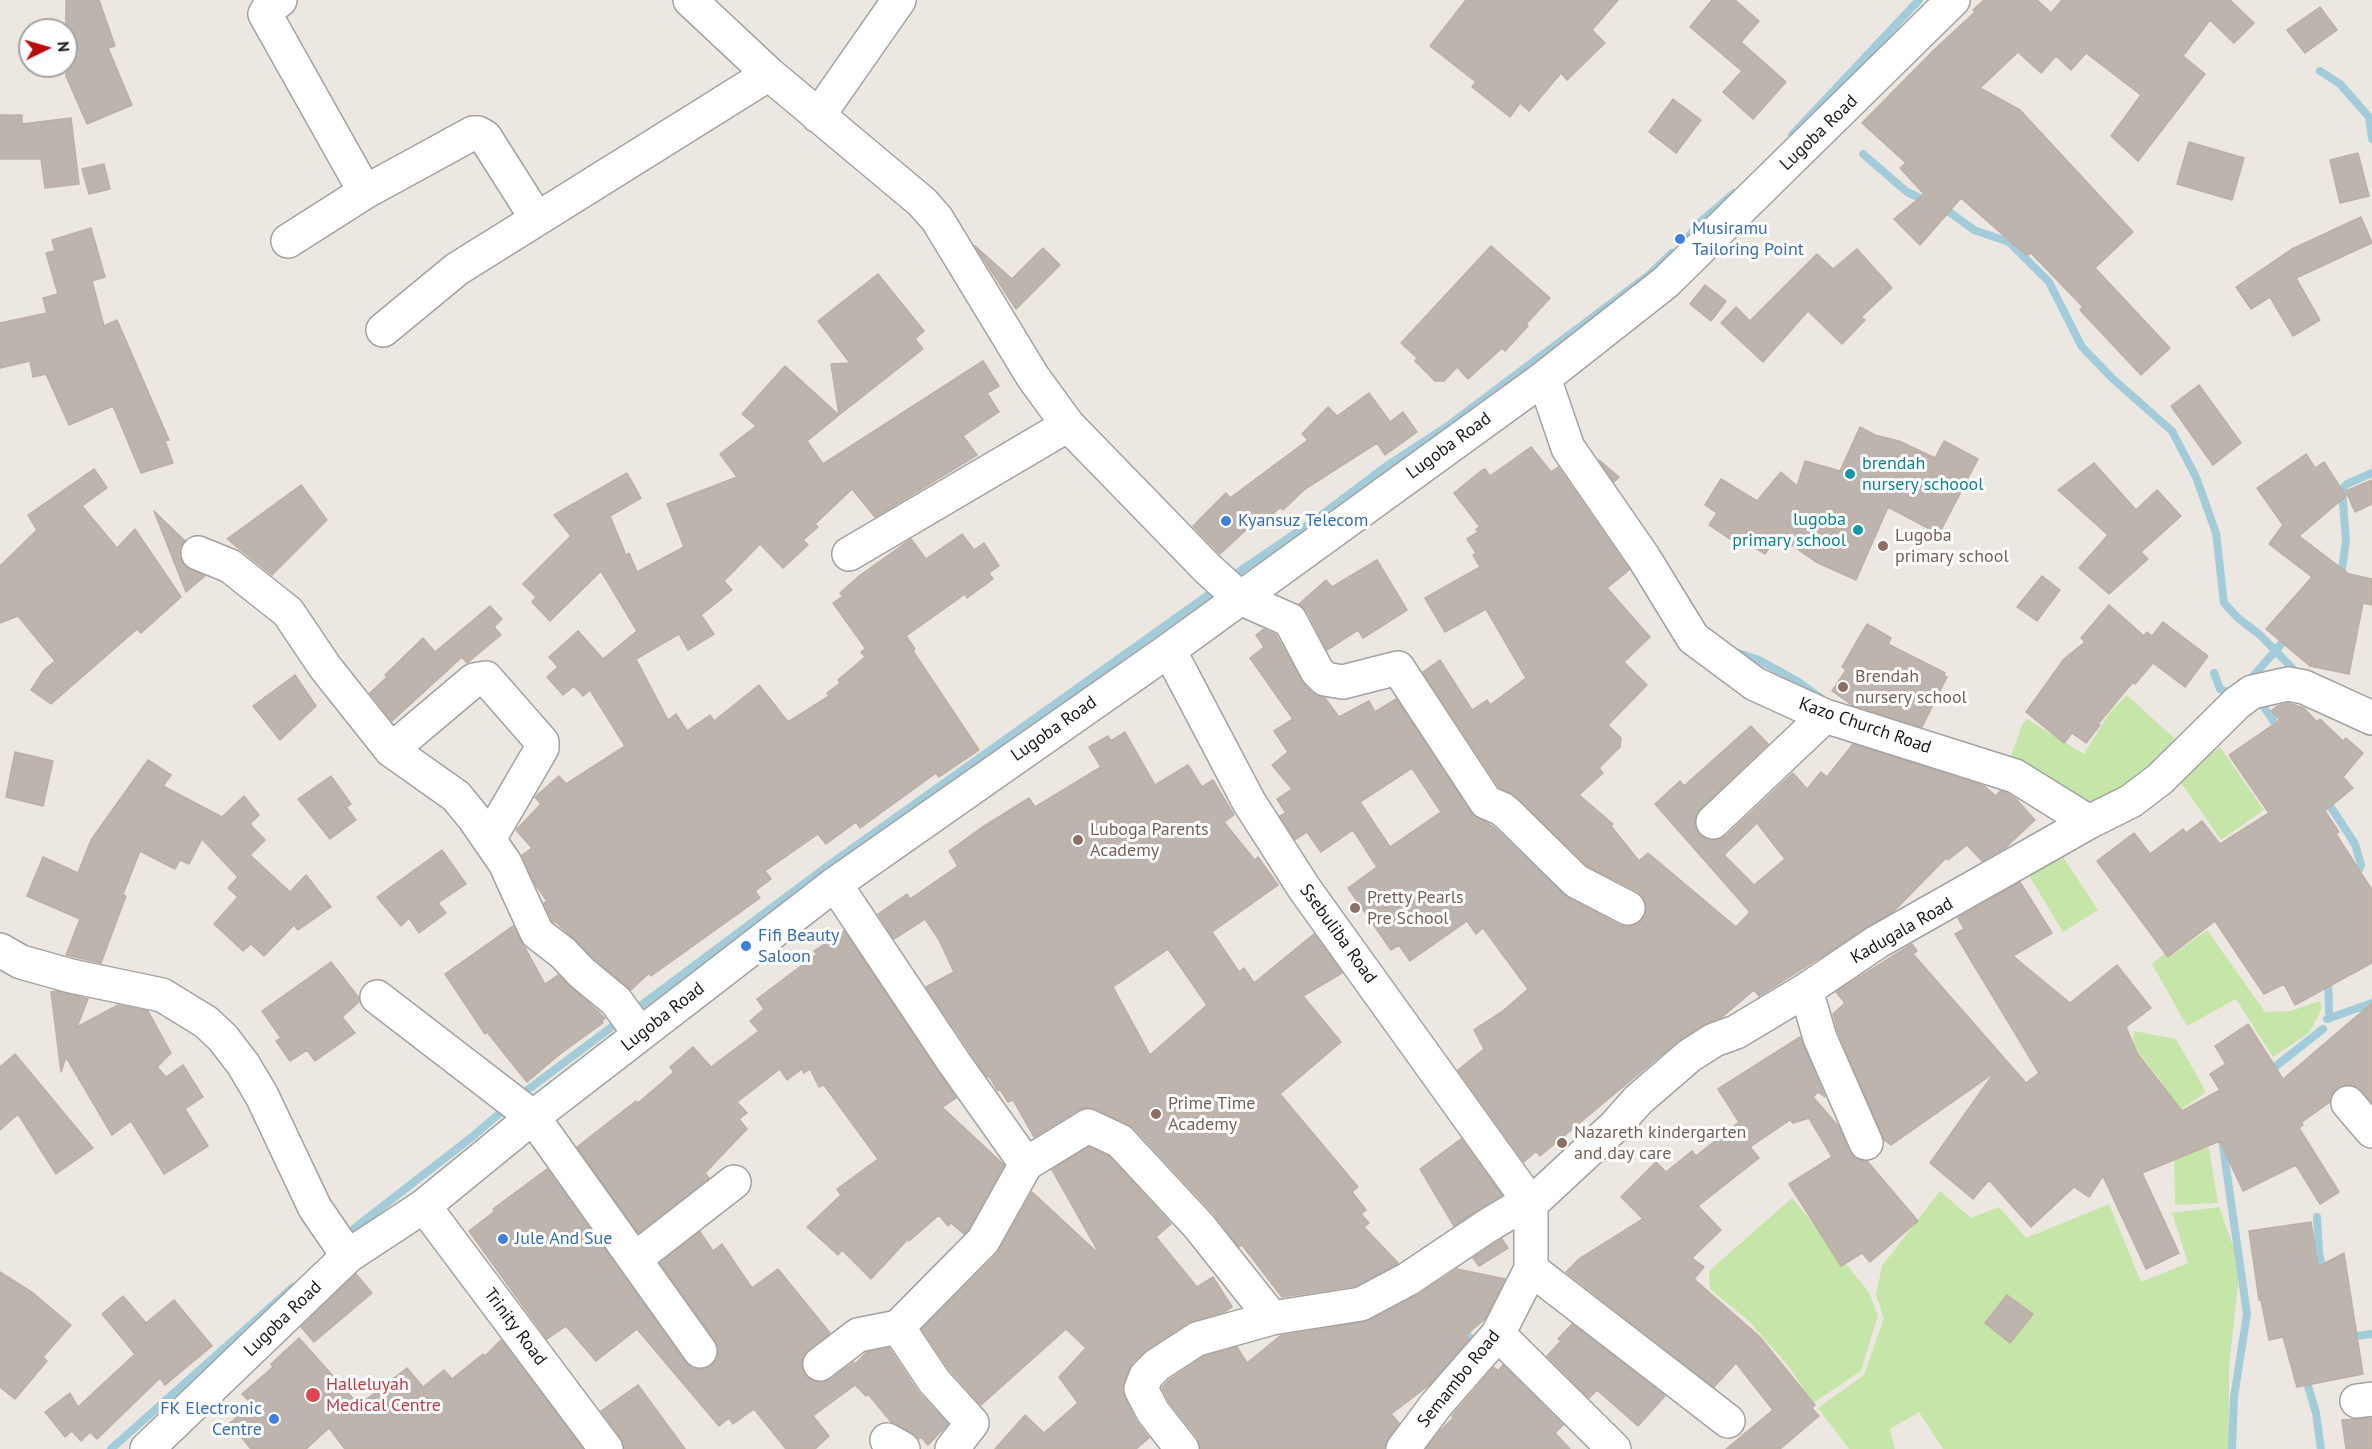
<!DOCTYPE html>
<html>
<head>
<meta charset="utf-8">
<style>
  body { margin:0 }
  #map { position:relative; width:2372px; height:1449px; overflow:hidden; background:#ece8e1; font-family:"PT Sans",sans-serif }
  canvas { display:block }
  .north { position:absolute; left:18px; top:18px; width:60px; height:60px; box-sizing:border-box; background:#fff; border:2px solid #a4a4a4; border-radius:50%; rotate:85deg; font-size:16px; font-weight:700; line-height:24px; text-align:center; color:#1b1b1b }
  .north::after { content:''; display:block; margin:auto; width:21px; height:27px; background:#bd0909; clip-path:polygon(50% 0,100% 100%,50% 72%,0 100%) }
</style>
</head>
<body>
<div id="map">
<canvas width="2372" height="1449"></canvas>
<div class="north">N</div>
</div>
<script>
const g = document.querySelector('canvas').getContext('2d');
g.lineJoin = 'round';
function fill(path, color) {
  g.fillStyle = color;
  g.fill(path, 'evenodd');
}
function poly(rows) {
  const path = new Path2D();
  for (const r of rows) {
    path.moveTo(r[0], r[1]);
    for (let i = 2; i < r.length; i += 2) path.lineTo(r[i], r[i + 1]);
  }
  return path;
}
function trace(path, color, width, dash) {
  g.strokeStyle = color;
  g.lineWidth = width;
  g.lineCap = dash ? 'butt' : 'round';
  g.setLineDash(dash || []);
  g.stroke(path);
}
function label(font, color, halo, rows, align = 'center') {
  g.font = font + ' "PT Sans",sans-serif';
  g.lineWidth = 6;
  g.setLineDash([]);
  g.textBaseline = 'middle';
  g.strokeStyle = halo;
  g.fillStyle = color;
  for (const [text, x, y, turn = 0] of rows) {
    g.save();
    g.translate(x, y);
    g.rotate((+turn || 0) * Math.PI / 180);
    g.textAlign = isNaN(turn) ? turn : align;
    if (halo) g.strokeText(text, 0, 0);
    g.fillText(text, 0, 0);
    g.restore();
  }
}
fill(poly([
  [2127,695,2175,739,2145,775,2095,806,2010,758,2023,723,2027,719,2084,754,2110,712],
  [2220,747,2264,810,2221,840,2177,777],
  [2061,854,2098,910,2063,932,2028,874],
  [2207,930,2265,1012,2290,1011,2320,1001,2322,1008,2309,1033,2273,1057,2236,999,2187,1026,2152,964,2164,954,2170,957],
  [2134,1031,2176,1039,2206,1092,2179,1111,2160,1080,2133,1046],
  [2209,1148,2218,1203,2175,1205,2174,1153],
  [1940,1191,1971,1218,1999,1207,2026,1238,2109,1204,2141,1282,2188,1263,2172,1213,2219,1207,2240,1265,2229,1368,2229,1449,1943,1449,1919,1412,1890,1429,1895,1449,1849,1449,1818,1408,1864,1375,1884,1318,1876,1295,1882,1266],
  [1792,1198,1868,1291,1878,1315,1861,1371,1813,1403,1789,1367,1749,1321,1710,1289,1709,1271]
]), '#c6e5a8');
trace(poly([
  [2320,71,2340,84,2369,117,2372,139],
  [1792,135,1919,0],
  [1863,154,1907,192,1948,211,1974,230,2009,242,2049,282,2082,347,2113,379,2172,431,2196,477,2216,533,2224,603,2238,618,2260,635,2298,674],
  [1684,243,1698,224,1734,193],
  [2336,577,2342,569,2346,541,2342,489,2347,484,2372,473],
  [1228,579,1315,520,1388,465,1449,425,1649,275,1672,253],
  [1735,652,1759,660,1797,681,1821,698],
  [2214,673,2220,689,2235,695],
  [2249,681,2290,634],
  [2259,700,2281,732],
  [2325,798,2355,844,2361,865,2355,878],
  [2328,977,2329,1013],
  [631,1013,829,865,1218,588],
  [2327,1019,2372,1003],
  [2267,1073,2323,1029],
  [518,1097,621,1020],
  [2222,1139,2247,1314,2234,1397,2232,1449],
  [2317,1217,2319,1253,2324,1276],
  [344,1239,356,1227,472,1137,508,1106],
  [1460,1326,1477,1346],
  [2347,1337,2372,1334],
  [2305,1376,2316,1413,2321,1449],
  [111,1449,293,1287]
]), '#a2ccd9', 8);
const building = poly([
  [66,0,99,0,115,46,108,48,132,105,87,124,66,76,66,0],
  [1466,0,1618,0,1592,30,1605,43,1567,80,1561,73,1529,111,1520,103,1510,117,1472,87,1476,82,1430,46,1466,0],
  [1712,0,1735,0,1759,21,1741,42,1786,82,1753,119,1723,92,1742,71,1690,27,1712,0],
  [1984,0,2037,0,2051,13,2062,0,2230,0,2254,23,2234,43,2210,20,2183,56,2205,74,2138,161,2111,136,2141,95,2086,53,2071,70,2056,56,2041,73,2018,52,1980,88,2020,110,2133,232,2095,268,2170,348,2141,375,2080,310,2083,307,2031,253,2027,256,1961,198,1920,245,1894,219,1924,194,1900,168,1906,163,1862,123,1936,48,1975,12,1973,10,1984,0],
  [2320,7,2337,30,2305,53,2287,30,2320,7],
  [1673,99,1701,120,1676,153,1649,132,1673,99],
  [0,115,22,115,22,124,71,118,79,184,45,188,41,159,0,159,0,115],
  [2189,142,2244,158,2232,200,2177,184,2189,142],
  [2358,153,2369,196,2340,203,2330,160,2358,153],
  [104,164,110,189,89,194,82,169,104,164],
  [2361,217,2372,243,2296,278,2320,320,2293,336,2270,297,2251,309,2236,287,2292,249,2361,217],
  [91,228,105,277,92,281,104,326,117,320,169,440,165,441,173,463,141,473,113,406,69,425,46,374,33,377,30,361,0,368,0,323,47,313,43,298,58,294,46,253,55,251,52,240,91,228],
  [975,246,1012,279,1043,248,1060,265,1016,309,975,246],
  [1491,246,1550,298,1526,324,1528,326,1505,351,1502,348,1468,379,1457,367,1444,381,1435,381,1415,361,1417,358,1401,343,1491,246],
  [1857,249,1892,288,1861,317,1865,320,1842,344,1808,311,1763,362,1721,323,1736,307,1750,321,1817,254,1833,269,1857,249],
  [878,274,924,331,915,339,923,349,839,415,831,364,850,363,818,321,878,274],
  [1705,285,1726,301,1711,321,1690,304,1705,285],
  [983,361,999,386,987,393,999,412,963,436,977,455,875,517,852,489,815,524,818,527,803,540,808,545,783,568,760,544,724,581,732,590,701,615,714,634,688,650,679,634,636,659,668,720,676,714,687,731,710,715,714,721,759,685,788,722,829,696,827,693,840,683,838,680,865,657,861,652,866,649,833,603,843,596,840,593,859,576,911,539,926,559,962,534,974,550,984,543,999,566,989,573,993,579,967,598,965,594,906,636,915,649,913,651,979,750,939,777,936,773,860,828,856,822,826,844,818,834,765,871,771,879,755,891,760,898,651,976,649,973,631,990,595,959,557,923,552,921,544,903,547,901,535,884,522,855,532,848,516,830,541,804,535,797,559,776,566,784,625,746,590,690,583,696,574,686,563,695,547,677,558,667,549,657,578,631,603,659,637,631,601,571,550,621,532,602,536,597,523,584,571,536,554,515,627,473,641,498,610,516,626,555,629,553,637,572,684,547,667,504,737,477,720,454,756,426,742,414,785,366,839,415,807,441,823,464,983,361],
  [2199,385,2241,443,2213,465,2171,406,2199,385],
  [1369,393,1390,422,1403,412,1417,432,1385,455,1377,443,1305,489,1283,510,1281,507,1265,520,1262,515,1220,554,1193,526,1226,493,1230,498,1308,440,1302,434,1328,407,1337,416,1369,393],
  [1860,427,1875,435,1899,441,1935,458,1944,441,1978,459,1939,534,1888,507,1856,580,1816,562,1777,535,1765,554,1734,534,1730,539,1709,525,1717,513,1705,505,1721,479,1757,501,1781,472,1797,486,1805,461,1840,471,1860,427],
  [1531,447,1551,472,1558,467,1628,568,1629,570,1607,588,1650,637,1624,662,1647,685,1608,725,1621,738,1620,747,1599,768,1603,773,1579,795,1613,824,1611,826,1639,861,1648,853,1736,927,1750,912,1655,804,1680,781,1684,786,1751,726,1768,744,1700,809,1695,817,1695,827,1699,834,1707,840,1717,840,1726,836,1793,773,1807,789,1821,772,1827,777,1853,744,1984,786,1996,796,2000,791,2007,793,2016,799,2035,820,2006,847,1982,861,1967,845,1948,860,1946,858,1895,910,1759,996,1754,990,1722,1017,1704,1024,1679,1040,1540,1156,1536,1151,1524,1162,1458,1070,1484,1049,1474,1030,1503,1011,1528,989,1483,928,1476,934,1467,921,1410,961,1399,945,1391,950,1348,888,1377,867,1353,830,1321,852,1307,832,1295,840,1280,816,1286,813,1277,799,1292,789,1272,765,1288,752,1274,731,1293,719,1250,658,1264,647,1256,635,1264,629,1276,635,1304,684,1312,693,1325,698,1339,717,1369,701,1375,712,1396,699,1471,813,1495,828,1567,897,1619,925,1629,927,1639,923,1645,916,1647,908,1643,897,1637,891,1587,866,1520,800,1499,787,1423,672,1440,660,1472,710,1487,700,1490,705,1526,678,1486,609,1445,632,1425,598,1480,567,1473,555,1476,553,1467,539,1478,532,1476,529,1480,527,1454,493,1481,471,1485,469,1490,476,1531,447],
  [1412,768,1441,812,1390,847,1360,802,1412,768],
  [1757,823,1785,859,1754,885,1724,855,1757,823],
  [2306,454,2315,468,2324,462,2346,496,2299,536,2349,574,2372,579,2372,605,2363,603,2349,674,2310,666,2266,629,2312,577,2269,544,2283,525,2257,488,2306,454],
  [1599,460,1619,477,1614,482,1599,460],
  [2094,463,2136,510,2157,490,2181,516,2141,552,2148,559,2109,594,2079,568,2108,535,2058,490,2094,463],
  [94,469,107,488,82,506,117,548,135,529,181,597,141,633,137,629,51,704,31,690,44,670,55,661,18,616,0,623,0,566,37,530,28,515,94,469],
  [2372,480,2372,504,2355,512,2346,491,2372,480],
  [301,485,327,520,272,575,227,539,301,485],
  [154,511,185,541,180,547,179,555,184,565,205,576,186,592,154,511],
  [1377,560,1407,610,1363,638,1358,630,1327,650,1307,611,1299,604,1326,580,1332,587,1377,560],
  [2042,576,2060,590,2037,621,2017,607,2042,576],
  [2109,605,2144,636,2147,632,2152,636,2163,622,2208,656,2185,687,2153,663,2135,684,2133,682,2098,724,2100,725,2086,743,2072,733,2064,743,2026,712,2064,659,2085,642,2081,638,2109,605],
  [490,606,502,619,494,627,501,635,467,663,462,657,392,721,370,693,387,677,385,675,423,638,435,652,490,606],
  [1867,624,1891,638,1888,644,1945,673,1944,675,1947,677,1922,727,1852,705,1832,691,1846,670,1842,667,1867,624],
  [295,675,316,706,280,740,253,706,295,675],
  [2288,703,2304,708,2317,722,2320,719,2343,741,2346,738,2363,753,2343,777,2353,788,2325,811,2339,832,2336,834,2372,890,2372,963,2295,1005,2284,984,2264,994,2215,921,2168,957,2097,861,2134,833,2150,854,2183,829,2186,833,2202,821,2220,844,2269,813,2229,755,2280,720,2271,711,2277,706,2288,703],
  [1125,732,1155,785,1188,765,1202,787,1213,780,1234,815,1224,822,1253,858,1255,860,1258,857,1278,885,1212,932,1239,972,1244,968,1254,983,1314,934,1342,973,1303,996,1341,1042,1280,1094,1358,1187,1352,1192,1366,1210,1361,1214,1369,1223,1364,1227,1398,1263,1355,1286,1282,1297,1242,1245,1239,1247,1213,1213,1134,1128,1096,1109,1086,1107,1078,1110,1034,1137,1013,1100,1008,1102,1000,1089,998,1091,989,1076,987,1077,926,987,954,972,939,940,925,919,894,939,878,914,907,894,910,899,958,866,949,851,981,828,1029,798,1035,807,1101,767,1089,747,1108,736,1111,741,1125,732],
  [1168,949,1207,1005,1150,1055,1113,987,1168,949],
  [15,752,53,761,43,806,6,797,15,752],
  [148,760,171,775,163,786,222,817,244,796,259,815,250,824,265,840,250,855,290,892,306,875,331,907,298,930,294,925,264,956,251,944,243,951,214,924,238,897,228,888,238,877,202,839,189,864,180,860,175,869,140,851,123,894,126,896,101,963,66,955,80,919,27,896,43,857,78,873,91,840,148,760],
  [331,776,351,804,346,807,356,820,330,839,298,799,331,776],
  [442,850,466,884,438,903,446,913,419,933,409,918,401,926,377,897,442,850],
  [2020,882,2052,933,2013,956,2070,1003,2117,965,2151,1008,2126,1027,2137,1053,2182,1111,2220,1090,2210,1074,2226,1064,2215,1046,2248,1024,2283,1079,2372,1003,2372,1102,2355,1086,2344,1085,2335,1089,2330,1102,2302,1122,2303,1125,2299,1128,2339,1192,2320,1204,2296,1165,2243,1191,2220,1141,2142,1173,2179,1253,2146,1269,2103,1176,2089,1197,2074,1187,2031,1227,1989,1180,1973,1199,1930,1163,1994,1073,1891,1145,1884,1140,1838,1032,1833,1014,1845,1003,1836,992,1912,944,1917,951,1913,954,2026,1083,2039,1073,1955,934,1964,929,1958,918,2020,882],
  [513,926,545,984,558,975,605,1018,602,1021,603,1023,560,1054,527,1082,487,1032,485,1034,445,974,513,926],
  [844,931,956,1098,942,1107,1004,1165,968,1230,964,1234,951,1223,948,1226,939,1215,909,1241,908,1239,871,1279,842,1250,838,1255,807,1227,841,1195,837,1189,878,1159,824,1085,819,1087,810,1069,804,1073,802,1069,787,1080,780,1069,737,1102,747,1113,739,1119,747,1129,705,1173,709,1178,638,1233,577,1147,636,1101,638,1103,674,1072,670,1067,693,1047,711,1067,759,1031,750,1021,764,1009,757,999,817,954,814,951,844,931],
  [331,962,359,998,359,1002,342,1017,355,1033,315,1061,307,1050,290,1061,276,1041,281,1038,262,1011,331,962],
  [57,991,88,999,77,1027,118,1005,148,1011,171,1053,157,1067,166,1077,183,1065,203,1097,185,1109,208,1146,164,1174,131,1121,112,1135,66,1057,61,1072,51,992,57,991],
  [1800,1037,1825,1097,1818,1092,1813,1097,1839,1127,1849,1151,1854,1158,1867,1161,1918,1221,1870,1262,1862,1253,1841,1266,1789,1184,1832,1157,1809,1118,1793,1123,1790,1120,1750,1147,1759,1158,1698,1206,1721,1230,1692,1258,1704,1267,1694,1279,1760,1337,1815,1405,1812,1408,1819,1416,1780,1449,1726,1449,1773,1410,1736,1363,1714,1387,1566,1272,1579,1259,1643,1219,1621,1197,1656,1162,1666,1172,1692,1151,1696,1156,1739,1122,1718,1089,1800,1037],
  [15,1054,93,1148,56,1174,18,1114,0,1130,0,1067,15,1054],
  [1461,1139,1502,1195,1454,1226,1420,1169,1461,1139],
  [1089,1147,1109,1156,1171,1224,1156,1237,1197,1287,1213,1277,1232,1307,1224,1312,1187,1323,1147,1349,1132,1363,1124,1382,1122,1391,1136,1421,1149,1438,1136,1449,995,1449,1025,1415,1044,1433,1078,1403,1059,1377,1086,1348,1066,1329,981,1405,949,1369,922,1329,997,1254,1032,1192,1100,1255,1052,1170,1089,1147],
  [547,1169,685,1362,692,1368,701,1370,710,1367,717,1359,719,1349,715,1340,660,1263,700,1232,713,1251,722,1244,752,1288,778,1269,830,1333,809,1349,803,1356,801,1366,806,1376,813,1381,823,1382,831,1379,854,1362,855,1364,867,1352,889,1348,918,1392,948,1424,928,1445,921,1437,919,1439,912,1433,892,1423,868,1394,866,1396,855,1385,813,1416,829,1436,815,1449,786,1449,754,1409,733,1424,729,1418,719,1426,637,1329,596,1361,566,1326,547,1339,469,1231,495,1211,493,1209,547,1169],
  [2311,1222,2318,1267,2344,1253,2363,1374,2297,1387,2283,1337,2269,1340,2261,1300,2259,1300,2249,1231,2311,1222],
  [1502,1239,1508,1248,1479,1266,1473,1258,1502,1239],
  [1457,1269,1505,1279,1485,1319,1466,1335,1469,1339,1428,1386,1391,1414,1399,1423,1388,1438,1385,1449,1200,1449,1197,1437,1169,1402,1162,1388,1169,1380,1205,1356,1237,1347,1247,1363,1280,1336,1369,1321,1418,1295,1457,1269],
  [0,1272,33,1293,71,1325,43,1357,47,1361,15,1399,0,1387,0,1272],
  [356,1274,372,1293,314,1342,301,1327,356,1274],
  [2007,1295,2033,1314,2010,1343,1985,1323,2007,1295],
  [123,1296,146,1323,174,1300,212,1346,165,1385,160,1378,97,1439,90,1432,81,1441,72,1431,65,1437,45,1412,70,1393,78,1407,135,1354,102,1314,123,1296],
  [1572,1324,1665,1396,1638,1426,1597,1390,1589,1398,1547,1356,1561,1341,1558,1339,1572,1324],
  [299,1338,359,1405,407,1368,423,1387,444,1370,452,1379,483,1354,485,1356,501,1340,583,1449,345,1449,329,1428,306,1449,251,1449,230,1423,252,1404,242,1394,273,1367,271,1364,299,1338],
  [1503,1365,1563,1425,1555,1433,1570,1449,1426,1449,1441,1430,1453,1418,1452,1416,1494,1367,1498,1371,1503,1365],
  [638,1385,685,1449,624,1449,621,1438,601,1411,638,1385],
  [2372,1418,2372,1449,2346,1449,2342,1420,2372,1418]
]);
fill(building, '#bcb4ad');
trace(building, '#bdafa4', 1.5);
const minor = poly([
  [280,0,268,9,265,14,365,192],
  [690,0,769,74,922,202,937,219,1033,377,1068,425,1208,569,1240,598,1290,620,1317,671,1325,679,1343,682,1398,668,1486,802,1502,809,1508,814,1576,881,1628,908],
  [818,116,899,0],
  [288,241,365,192,473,133,478,133,485,137,537,219],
  [383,330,457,269,769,74],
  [1544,378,1568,448,1644,558,1693,638,1755,684,1825,716,2015,776,2089,822],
  [198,553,230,566,288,612,325,667,391,750,456,796,474,818,505,863,537,933,563,953,582,973,616,1001,640,1034],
  [849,554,1068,425],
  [1169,650,1249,802,1304,888,1531,1204],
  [391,750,474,680,486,678,542,742,542,748,489,839],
  [1713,822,1825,716],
  [835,884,953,1061,1026,1164],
  [0,950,21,962,71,976,162,995,206,1022,223,1038,243,1064,262,1096,315,1208,348,1256],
  [1806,990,1820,1038,1866,1143],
  [377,997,533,1117,700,1351],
  [2348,1103,2372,1131],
  [424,1206,606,1449],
  [635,1259,734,1182],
  [1531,1269,1728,1421],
  [898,1327,934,1381,972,1423,952,1449],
  [1498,1334,1614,1449],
  [820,1364,858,1335,898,1327,983,1241,1026,1164,1088,1126,1120,1141,1199,1226,1272,1318],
  [2357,1401,2372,1399],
  [887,1440,903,1449],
  [147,1449,348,1256,424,1206,533,1117,835,884,1169,650,1544,378,1666,282,1953,0],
  [1182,1449,1153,1412,1141,1389,1146,1376,1157,1365,1197,1339,1272,1318,1361,1304,1408,1279,1487,1226,1517,1208,1531,1204,1616,1125,1638,1100,1689,1056,1714,1040,1736,1032,1806,990,1877,942,2089,822,2131,801,2160,779,2237,703,2252,692,2288,684,2304,687,2372,718],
  [1403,1449,1436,1405,1498,1334,1531,1269,1531,1204]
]);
trace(minor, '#a2a2a2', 36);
trace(minor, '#fff', 33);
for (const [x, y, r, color] of [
  [1680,239,6,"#3f7fe0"],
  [1850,474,6,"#0f9aa8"],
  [1226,521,6,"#3f7fe0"],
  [1858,530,6,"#0f9aa8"],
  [1883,546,6,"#8d6e63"],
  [1843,687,6,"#8d6e63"],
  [1078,840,6,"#8d6e63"],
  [1355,908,6,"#8d6e63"],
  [746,946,6,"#3f7fe0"],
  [1156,1114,6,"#8d6e63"],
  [1562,1143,6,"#8d6e63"],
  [503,1239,6,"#3f7fe0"],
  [313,1395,8,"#e0444e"],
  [274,1419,6,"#3f7fe0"]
]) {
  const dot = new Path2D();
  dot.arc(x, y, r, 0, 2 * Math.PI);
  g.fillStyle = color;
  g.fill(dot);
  trace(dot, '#fff', 2);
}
label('18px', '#1b1b1b', '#fff', [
  ["Lugoba Road",1819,133,-44],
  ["Lugoba Road",1449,446,-36],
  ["Kazo Church Road",1865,726,19],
  ["Lugoba Road",1054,729,-35],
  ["Kadugala Road",1902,931,-30],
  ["Ssebuliba Road",1338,934,54],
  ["Lugoba Road",663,1017,-38],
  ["Lugoba Road",283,1319,-44],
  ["Trinity Road",515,1327,53],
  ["Semambo Road",1459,1379,-51]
]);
label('18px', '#366cbe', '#fff', [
  ["Musiramu",1692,229],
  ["Tailoring Point",1692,250],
  ["Kyansuz Telecom",1238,521],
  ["Fifi Beauty",758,936],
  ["Saloon",758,957],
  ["Jule And Sue",515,1239],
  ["FK Electronic",262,1409,"right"],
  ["Centre",262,1430,"right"]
], 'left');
label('18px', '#0d838f', '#fff', [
  ["brendah",1862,464],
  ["nursery schoool",1862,485],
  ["lugoba",1846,520,"right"],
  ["primary school",1846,541,"right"]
], 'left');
label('18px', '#785e54', '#fff', [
  ["Lugoba",1895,536],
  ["primary school",1895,557],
  ["Brendah",1855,677],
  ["nursery school",1855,698],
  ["Luboga Parents",1090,830],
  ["Academy",1090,851],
  ["Pretty Pearls",1367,898],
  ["Pre School",1367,919],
  ["Prime Time",1168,1104],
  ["Academy",1168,1125],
  ["Nazareth kindergarten",1574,1133],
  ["and day care",1574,1154]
], 'left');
label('18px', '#be3a42', '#fff', [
  ["Halleluyah",326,1385],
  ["Medical Centre",326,1406]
], 'left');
</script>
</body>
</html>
